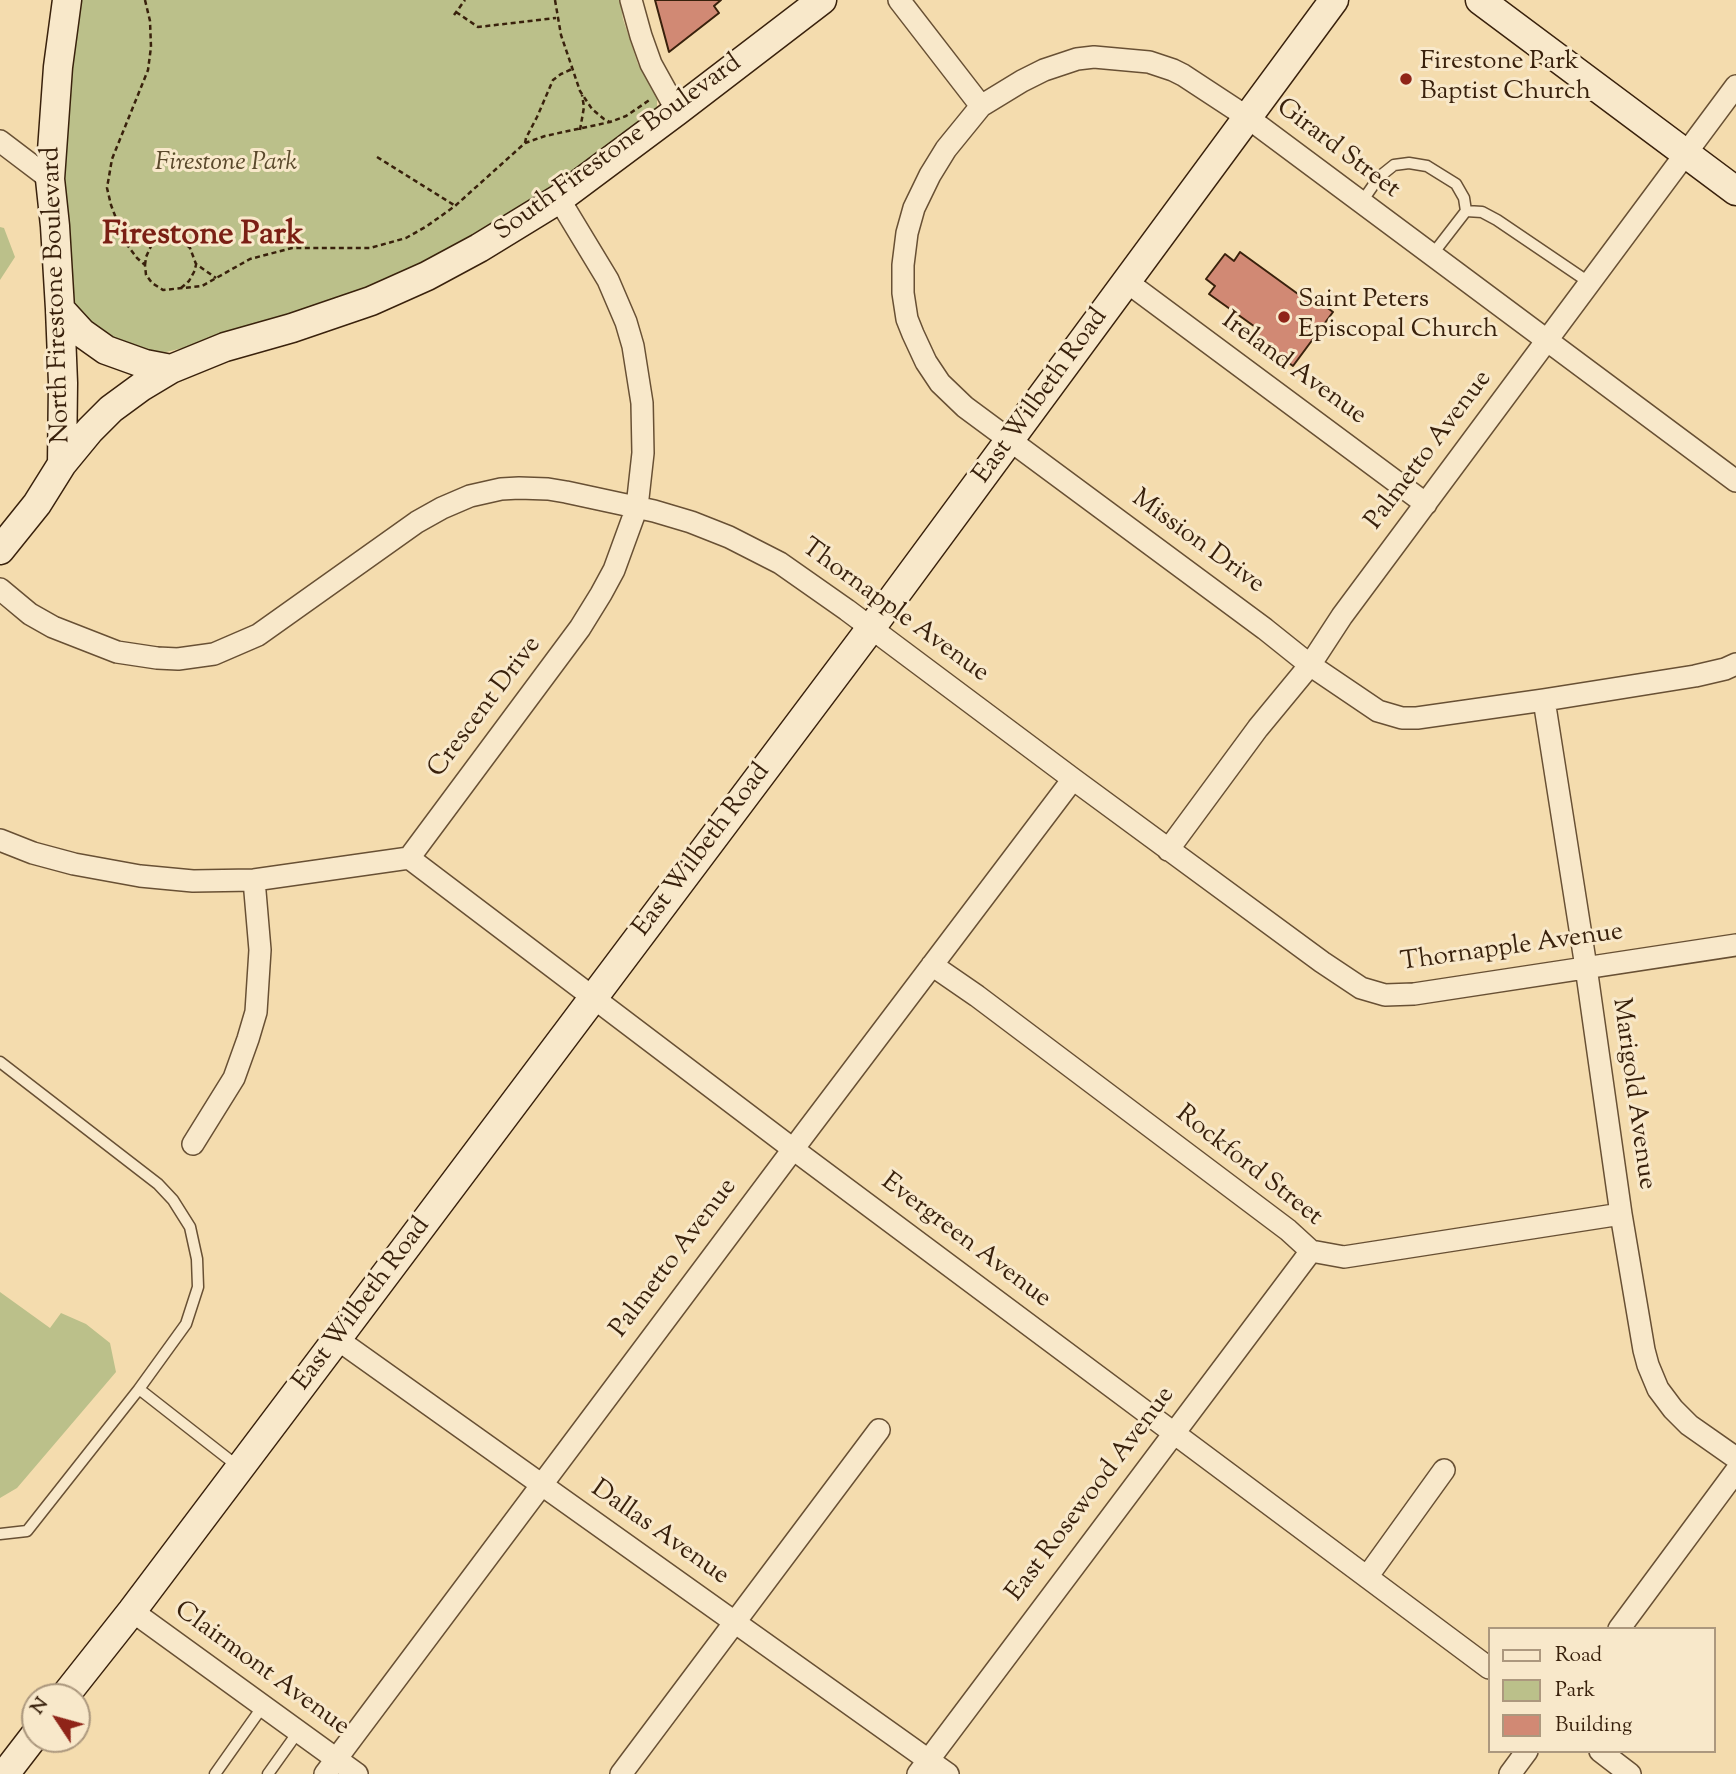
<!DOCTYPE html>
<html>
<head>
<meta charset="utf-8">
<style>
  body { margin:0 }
  #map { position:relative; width:1736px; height:1774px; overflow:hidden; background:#f4dcae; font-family:"Sorts Mill Goudy",serif }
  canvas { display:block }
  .legend { position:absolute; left:1488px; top:1627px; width:228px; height:126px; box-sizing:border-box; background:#f8e8ca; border:2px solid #ac987e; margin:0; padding:9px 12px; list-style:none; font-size:21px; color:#39210c }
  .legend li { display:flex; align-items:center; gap:14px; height:35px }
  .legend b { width:35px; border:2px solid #ac987e }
  .north { position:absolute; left:21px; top:1683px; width:70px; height:70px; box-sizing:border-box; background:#f8e8ca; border:2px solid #ac987e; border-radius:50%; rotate:306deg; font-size:19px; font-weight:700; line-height:28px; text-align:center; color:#39210c }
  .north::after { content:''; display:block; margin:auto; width:24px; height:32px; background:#8f2418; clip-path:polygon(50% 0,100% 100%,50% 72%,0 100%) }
</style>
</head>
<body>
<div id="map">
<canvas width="1736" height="1774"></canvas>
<ul class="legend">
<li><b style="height:9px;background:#f8e8ca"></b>Road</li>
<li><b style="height:19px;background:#bbc08a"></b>Park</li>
<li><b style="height:19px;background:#d18974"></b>Building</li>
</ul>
<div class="north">N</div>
</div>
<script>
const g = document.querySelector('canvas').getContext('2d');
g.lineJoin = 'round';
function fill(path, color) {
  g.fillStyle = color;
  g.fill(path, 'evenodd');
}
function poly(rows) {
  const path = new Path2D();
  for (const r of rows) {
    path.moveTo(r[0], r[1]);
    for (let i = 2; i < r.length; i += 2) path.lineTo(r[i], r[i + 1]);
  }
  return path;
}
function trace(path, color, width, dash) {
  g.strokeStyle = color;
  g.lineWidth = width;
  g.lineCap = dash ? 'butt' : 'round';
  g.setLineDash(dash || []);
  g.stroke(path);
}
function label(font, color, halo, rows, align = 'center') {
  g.font = font + ' "Sorts Mill Goudy",serif';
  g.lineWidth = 6;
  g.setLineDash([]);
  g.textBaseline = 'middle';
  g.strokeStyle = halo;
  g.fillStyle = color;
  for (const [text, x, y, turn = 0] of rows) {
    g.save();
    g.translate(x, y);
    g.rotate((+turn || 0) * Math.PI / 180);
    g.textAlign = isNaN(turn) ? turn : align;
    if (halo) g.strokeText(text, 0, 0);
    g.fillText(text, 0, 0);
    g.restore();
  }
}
fill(poly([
  [76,0,620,0,623,19,638,64,657,98,657,109,607,151,476,237,355,295,204,343,166,352,145,351,115,340,97,329,74,303,66,271,62,205],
  [0,227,4,228,15,257,0,280],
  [0,1292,50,1328,61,1313,86,1324,110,1343,116,1372,17,1488,0,1498]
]), '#bbc08a');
const building = poly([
  [655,0,721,0,714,6,719,13,669,52,655,0],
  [1240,252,1298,294,1302,289,1333,312,1293,366,1253,336,1258,329,1209,294,1215,286,1206,279,1225,254,1234,261,1240,252]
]);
fill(building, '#d18974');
trace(building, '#39210c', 2);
const lane = poly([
  [1361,203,1379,177,1394,165,1409,163,1427,166,1456,184,1464,198,1466,211,1432,255],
  [1466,211,1482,212,1497,220,1590,283],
  [0,1062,158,1184,173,1200,190,1227,197,1259,198,1287,186,1324,139,1389,240,1468],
  [0,1534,27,1531,139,1389],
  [215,1774,263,1706],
  [268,1774,298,1732]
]);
const street = poly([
  [631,0,641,36,651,64,677,111],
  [899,0,981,106],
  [0,141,50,179],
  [1127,282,1426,504],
  [1736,481,1247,117,1183,75,1173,70,1149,62,1094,57,1077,59,1044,70,1022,81,981,106,946,149,930,175,914,208,907,233,903,265,903,293,907,319,913,334,926,362,940,383,965,407,1265,629,1310,665,1378,711,1402,718,1417,718,1544,700,1695,676,1725,669,1736,664],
  [0,589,30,614,53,627,117,652,157,658,178,659,214,654,258,635,417,522,442,508,470,496,501,489,519,488,548,489,566,492,654,511,691,522,729,537,780,563,847,610,1073,779,1322,962,1361,988,1385,995,1414,994,1736,945],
  [1544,700,1586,967,1621,1214,1644,1350,1648,1365,1658,1389,1673,1409,1689,1425,1736,1458],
  [0,840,33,853,74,864,140,876,193,881,254,880,409,858,580,628,601,594,614,570,637,507,643,453,642,403,633,346,626,322,608,280,559,199],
  [1168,850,1258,728,1310,665,1342,616,1736,86],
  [409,858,793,1149,1489,1668],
  [932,965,977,996,1288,1230,1311,1251,1344,1257,1621,1214],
  [193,1144,234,1078,248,1039,256,1012,260,950,254,880],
  [337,1339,948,1774],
  [1367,1577,1444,1470],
  [132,1611,357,1774],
  [1619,1629,1736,1471],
  [1600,1751,1630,1774],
  [325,1774,806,1132,1073,779],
  [621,1774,879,1430],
  [918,1774,1311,1251],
  [1510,1774,1527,1751]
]);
const secondary = poly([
  [1480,0,1736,191],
  [60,309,82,333,106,350,145,364,171,369],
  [62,464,63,383,60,309,55,226,50,179,58,67,67,0],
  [0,550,37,504,62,464,90,430,111,409,141,387,171,369,225,347,292,328,371,301,427,276,479,248,559,199,677,111,822,0],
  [64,1697,132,1611,337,1339,871,628,1334,0],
  [5,1774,35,1735]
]);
trace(lane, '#685034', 13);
trace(street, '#685034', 24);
trace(secondary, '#39210c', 31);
trace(poly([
  [145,0,150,21,151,47,148,70,112,159,107,188,111,205,125,242,137,258,145,265,146,275,152,283,163,290,202,286,250,259,292,248,370,248,406,238,427,226,455,206,525,143,545,136,610,122,626,116,651,99],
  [555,0,561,35,580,91,592,109,604,119,610,122],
  [456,12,478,27,556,18],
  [454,15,465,0],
  [580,130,584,107,582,95],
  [525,143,526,138,537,117,553,80,561,74,572,69],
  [377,157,454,205],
  [117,223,160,241,170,238,182,241,190,248,196,264,216,278],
  [145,265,146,257,152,244,158,242],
  [181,288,189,281,194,272,196,265]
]), '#39210c', 2.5, [5, 3.5]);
trace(lane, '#f8e8ca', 10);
trace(street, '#f8e8ca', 21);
trace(secondary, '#f8e8ca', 28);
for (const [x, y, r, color] of [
  [1406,79,7,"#8f2418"],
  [1284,317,7,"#8f2418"]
]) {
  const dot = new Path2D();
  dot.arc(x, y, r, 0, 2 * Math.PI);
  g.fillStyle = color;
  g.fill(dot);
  trace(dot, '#f8e8ca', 2.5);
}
label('26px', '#39210c', '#f8e8ca', [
  ["Firestone Park",1420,64],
  ["Baptist Church",1420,94],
  ["Saint Peters",1298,302],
  ["Episcopal Church",1298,332]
], 'left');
label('26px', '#39210c', '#f8e8ca', [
  ["South Firestone Boulevard",619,149,-36],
  ["Girard Street",1337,150,37],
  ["North Firestone Boulevard",58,295,-92],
  ["Ireland Avenue",1293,370,36],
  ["East Wilbeth Road",1042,397,-54],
  ["Palmetto Avenue",1430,451,-53],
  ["Mission Drive",1197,543,36],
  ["Thornapple Avenue",894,612,36],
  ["Crescent Drive",486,708,-53],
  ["East Wilbeth Road",703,851,-53],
  ["Thornapple Avenue",1512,949,-8],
  ["Marigold Avenue",1632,1094,82],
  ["Rockford Street",1248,1167,38],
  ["Evergreen Avenue",965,1242,37],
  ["Palmetto Avenue",675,1259,-53],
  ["East Wilbeth Road",363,1305,-53],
  ["East Rosewood Avenue",1092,1495,-53],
  ["Dallas Avenue",659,1534,35],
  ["Clairmont Avenue",261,1670,36]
]);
label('italic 26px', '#5a492c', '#f8e8ca', [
  ["Firestone Park",226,165]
]);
label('bold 33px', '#7a1f14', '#f8e8ca', [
  ["Firestone Park",203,237]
]);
</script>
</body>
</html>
